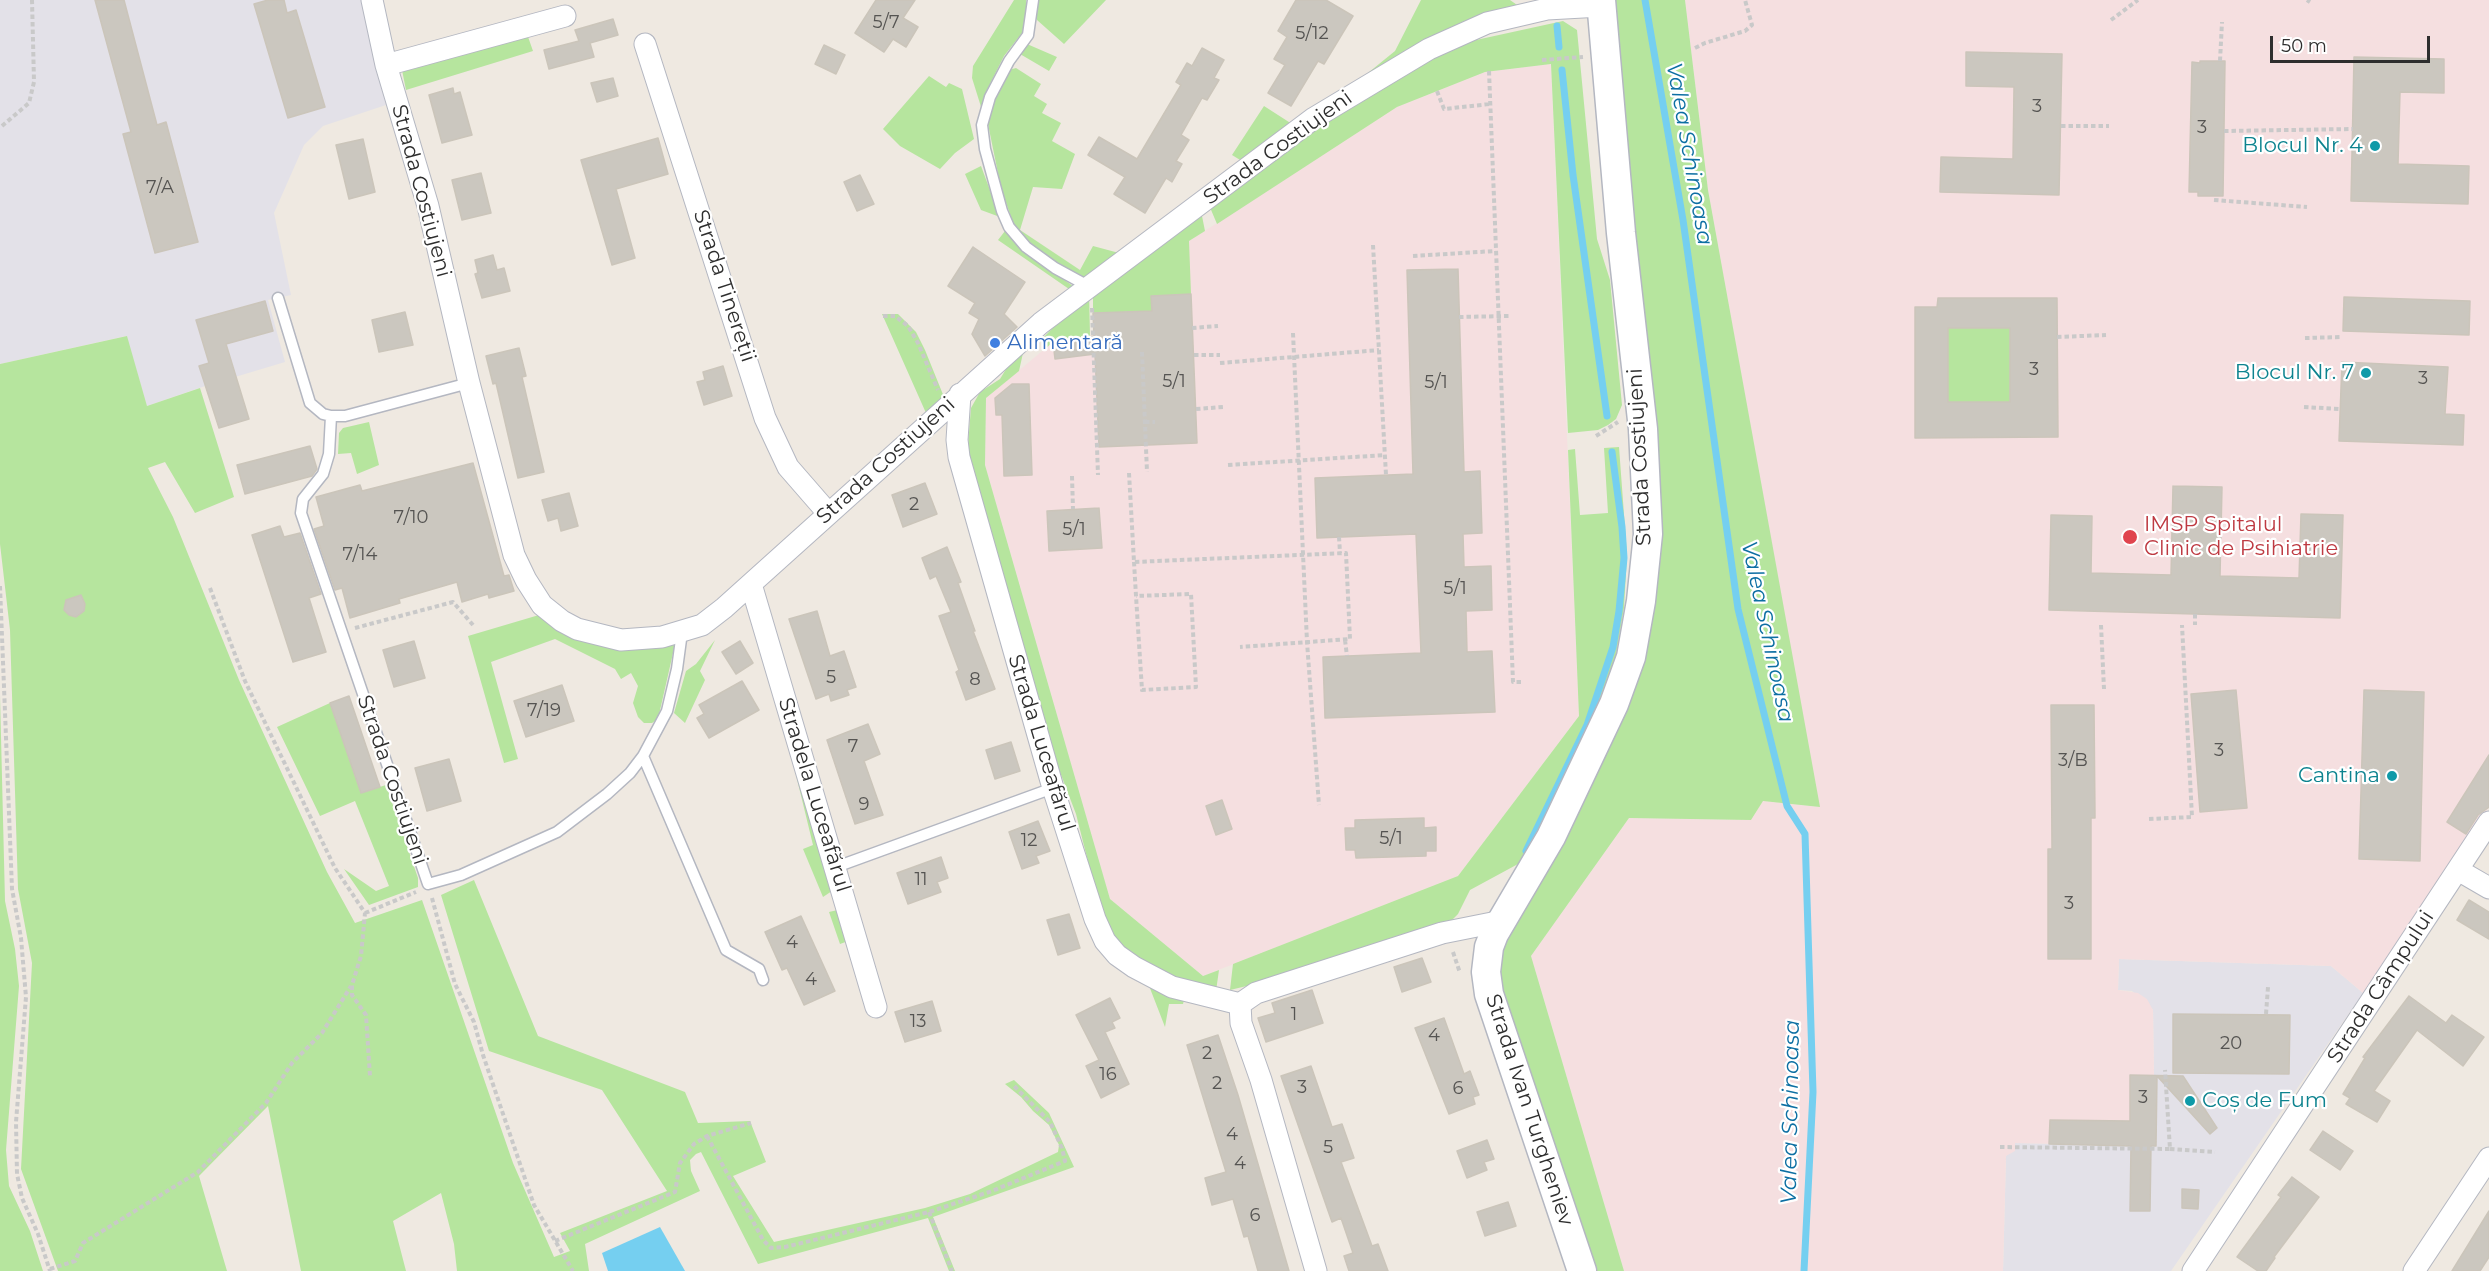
<!DOCTYPE html>
<html>
<head>
<meta charset="utf-8">
<style>
  body { margin:0 }
  #map { position:relative; width:2489px; height:1271px; overflow:hidden; background:#efe9e1; font-family:Montserrat,sans-serif }
  canvas { display:block }
  .scale { position:absolute; left:2270px; top:36px; width:160px; height:27px; box-sizing:border-box; border:3px solid #2e2e2e; border-top:0; padding-left:8px; font-size:18px; line-height:21px; white-space:nowrap; color:#2e2e2e; -webkit-text-stroke:4px #fff; paint-order:stroke }
</style>
</head>
<body>
<div id="map">
<canvas width="2489" height="1271"></canvas>
<div class="scale">50 m</div>
</div>
<script>
const g = document.querySelector('canvas').getContext('2d');
g.lineJoin = 'round';
function fill(path, color) {
  g.fillStyle = color;
  g.fill(path, 'evenodd');
}
function poly(rows) {
  const path = new Path2D();
  for (const r of rows) {
    path.moveTo(r[0], r[1]);
    for (let i = 2; i < r.length; i += 2) path.lineTo(r[i], r[i + 1]);
  }
  return path;
}
function trace(path, color, width, dash) {
  g.strokeStyle = color;
  g.lineWidth = width;
  g.lineCap = dash ? 'butt' : 'round';
  g.setLineDash(dash || []);
  g.stroke(path);
}
function label(font, color, halo, rows, align = 'center') {
  g.font = font + ' Montserrat,sans-serif';
  g.lineWidth = 4.5;
  g.setLineDash([]);
  g.textBaseline = 'middle';
  g.strokeStyle = halo;
  g.fillStyle = color;
  for (const [text, x, y, turn = 0] of rows) {
    g.save();
    g.translate(x, y);
    g.rotate((+turn || 0) * Math.PI / 180);
    g.textAlign = isNaN(turn) ? turn : align;
    if (halo) g.strokeText(text, 0, 0);
    g.fillText(text, 0, 0);
    g.restore();
  }
}
fill(poly([
  [0,0,362,0,386,105,323,126,304,145,274,213,291,295,268,300,285,362,205,386,147,406,126,336,0,364],
  [2119,959,2331,966,2363,993,2171,1271,2003,1271,2006,1156,2015,1143,2156,1146,2157,1076,2154,1076,2153,1010,2132,991,2118,990]
]), '#e3e1e8');
fill(poly([
  [1685,0,2489,0,2489,807,2363,993,2331,966,2119,959,2118,990,2138,993,2147,999,2153,1010,2154,1075,2157,1076,2156,1146,2015,1143,2015,1151,2006,1156,2003,1271,1624,1271,1531,956,1629,818,1751,820,1763,801,1819,807,1708,190],
  [1551,64,1579,716,1458,876,1203,976,1110,899,985,465,986,398,1053,342,1094,335,1093,313,1151,311,1151,296,1189,241,1397,107,1485,72]
]), '#f5dfe0');
fill(poly([
  [1014,0,1026,0,1026,18,1022,33,1004,56,987,90,982,110,972,78,973,66],
  [1037,0,1106,0,1064,44,1037,20],
  [1421,0,1510,0,1520,7,1363,77,1395,51],
  [1613,0,1685,0,1708,190,1820,807,1763,801,1751,820,1629,818,1531,956,1624,1271,1593,1271,1499,1001,1499,949,1642,644],
  [1563,21,1577,30,1597,239,1610,280,1622,405,1616,419,1608,425,1598,430,1568,433,1551,64,1485,72,1397,107,1217,224,1209,205,1322,124,1427,56,1476,40],
  [527,34,533,51,406,90,402,70],
  [1027,44,1057,57,1049,71,1020,54],
  [1016,68,1041,84,1034,96,1047,104,1042,113,1061,123,1052,141,1075,154,1062,189,1033,187,1020,230,1080,270,1093,246,1119,253,1087,279,1066,269,1023,238,1014,226,1001,188,988,124,994,101,1009,70],
  [929,76,946,87,949,83,962,89,974,139,955,153,940,169,900,146,883,129],
  [1264,106,1292,124,1245,163,1232,155],
  [981,166,1000,217,981,210,965,174],
  [1201,211,1205,231,1189,241,1191,294,1151,296,1152,311,1093,313,1093,288],
  [1005,231,1034,259,1073,286,1069,289,998,240],
  [1089,290,1090,336,1053,342,1044,350,1043,338],
  [882,314,898,314,916,332,925,350,944,397,926,413],
  [1948,328,2010,328,2010,402,1948,402],
  [127,336,147,406,200,388,234,497,195,513,165,462,148,468,173,517,239,680,327,872,355,923,422,900,513,1163,554,1257,570,1251,560,1233,667,1191,602,1090,489,1051,441,895,474,880,538,1036,685,1092,698,1123,750,1121,766,1162,733,1176,774,1242,925,1208,970,1194,1058,1152,1059,1145,1049,1125,1033,1111,1021,1097,1005,1084,1014,1080,1049,1113,1074,1167,933,1217,955,1271,949,1271,928,1218,758,1264,701,1152,696,1154,690,1160,691,1171,700,1191,585,1244,589,1271,457,1271,454,1244,441,1193,393,1221,406,1271,301,1271,268,1106,199,1176,227,1271,58,1271,21,1169,32,963,18,889,10,630,0,544,0,364],
  [1025,344,1019,371,986,398,985,465,1110,899,1203,976,1219,970,1216,991,1144,967,1122,952,1099,905,1076,814,1055,759,966,468,971,408,980,392,1000,379,1019,348],
  [369,422,379,465,357,474,351,453,338,454,339,433,343,428],
  [1619,447,1627,555,1624,608,1615,661,1598,710,1529,853,1518,864,1470,890,1458,914,1447,925,1301,973,1230,990,1233,964,1458,876,1579,716,1568,450,1575,449,1580,515,1608,513,1604,448],
  [539,615,676,640,658,719,652,723,644,723,638,717,633,703,638,686,631,673,621,679,615,669,555,639,491,662,518,759,504,763,468,636],
  [715,640,700,671,705,680,685,723,674,713,686,671,696,664],
  [0,695,5,901,15,949,19,986,6,1150,9,1186,30,1231,43,1271,0,1271],
  [330,703,361,793,386,785,418,878,418,887,369,905,344,869,376,891,389,886,355,801,320,816,277,727],
  [788,742,835,889,823,897,803,849,813,845],
  [842,909,851,940,840,944,829,912],
  [1146,978,1185,996,1183,1004,1169,1004,1165,1027]
]), '#b6e59e');
fill(poly([
  [660,1227,685,1271,608,1271,602,1253]
]), '#75cff0');
trace(poly([
  [1645,0,1683,220,1738,609,1787,806,1805,834,1813,1092,1804,1271],
  [1557,26,1559,47],
  [1562,70,1573,175,1607,416],
  [1526,851,1587,725,1613,647,1619,611,1624,558,1622,527,1612,452]
]), '#75cff0', 7);
const building = poly([
  [95,0,124,0,157,125,166,122,198,242,155,253,123,134,131,132,95,0],
  [268,0,284,0,287,13,296,10,325,107,288,118,254,4,268,0],
  [876,0,915,0,903,18,918,27,906,47,893,39,884,52,855,33,876,0],
  [1296,0,1326,0,1353,16,1324,64,1318,61,1291,106,1268,93,1285,65,1274,59,1287,37,1278,31,1296,0],
  [613,19,618,35,590,43,594,57,549,69,544,50,579,41,575,30,613,19],
  [824,45,845,55,836,74,815,64,824,45],
  [1202,48,1224,60,1214,78,1219,80,1207,100,1202,98,1181,135,1189,140,1176,161,1182,164,1172,182,1166,178,1145,213,1114,194,1125,177,1088,155,1099,137,1137,159,1181,85,1176,82,1187,63,1192,66,1202,48],
  [1966,52,2062,54,2059,195,1940,192,1941,157,2013,159,2014,87,1966,86,1966,52],
  [2354,57,2444,59,2444,93,2400,92,2398,164,2469,166,2468,204,2351,201,2354,57],
  [2200,61,2225,61,2223,196,2198,196,2198,192,2189,192,2192,62,2200,63,2200,61],
  [613,78,618,96,597,102,591,83,613,78],
  [453,88,454,94,460,92,472,135,442,143,429,95,453,88],
  [658,138,668,174,616,189,635,258,612,265,581,160,658,138],
  [363,139,375,192,349,199,336,145,363,139],
  [481,173,491,213,462,220,452,180,481,173],
  [860,175,874,204,857,211,844,182,860,175],
  [973,247,1025,282,1004,314,1017,327,985,356,972,334,979,319,969,313,975,303,948,286,973,247],
  [493,255,497,270,504,268,510,291,482,298,475,274,478,273,475,260,493,255],
  [1458,269,1464,472,1480,471,1482,533,1463,534,1464,567,1491,566,1492,610,1466,611,1467,652,1492,651,1495,712,1325,718,1323,657,1421,653,1416,534,1317,538,1315,478,1413,474,1407,270,1458,269],
  [1191,294,1197,443,1099,447,1095,354,1055,359,1053,342,1094,336,1093,313,1152,311,1151,296,1191,294],
  [2344,297,2470,301,2469,335,2343,331,2344,297],
  [1938,298,2057,298,2058,437,1915,438,1915,307,1937,307,1938,298],
  [1948,328,2010,328,2010,402,1948,402,1948,328],
  [265,301,273,331,226,344,249,419,219,428,199,366,209,363,196,320,265,301],
  [405,312,413,345,379,352,372,320,405,312],
  [519,348,526,376,522,377,544,472,518,478,496,383,493,384,486,356,519,348],
  [2342,362,2448,367,2445,414,2464,415,2463,445,2339,441,2342,362],
  [723,366,732,396,704,405,697,382,705,380,703,372,723,366],
  [1012,384,1029,384,1032,475,1004,476,1002,415,996,415,995,398,1012,384],
  [310,446,317,469,312,476,245,494,237,465,310,446],
  [473,463,504,576,509,575,514,591,489,598,488,594,462,602,457,582,399,599,400,603,350,618,342,588,335,590,314,529,324,526,316,497,360,485,362,491,473,463],
  [925,483,937,514,903,527,892,495,925,483],
  [2173,486,2222,487,2220,576,2299,578,2301,514,2343,515,2340,618,2049,610,2051,515,2092,516,2091,573,2171,575,2173,486],
  [569,493,578,526,561,531,558,518,548,521,542,500,569,493],
  [1099,508,1102,548,1049,551,1047,511,1099,508],
  [280,526,284,537,300,533,321,594,309,598,326,652,293,662,252,535,280,526],
  [947,547,961,582,958,583,975,631,973,631,995,689,966,700,956,672,959,670,939,616,951,612,936,576,930,579,922,558,947,547],
  [81,595,85,604,84,611,76,617,69,615,64,610,66,600,81,595],
  [817,611,830,656,844,651,856,687,847,690,849,695,831,701,829,694,816,699,789,619,817,611],
  [414,641,425,678,394,687,383,650,414,641],
  [740,641,753,663,736,674,722,652,740,641],
  [742,681,759,710,709,738,697,718,704,714,699,705,742,681],
  [562,685,574,721,526,737,514,701,562,685],
  [2236,690,2247,808,2200,812,2191,694,2236,690],
  [2364,690,2424,692,2420,861,2359,859,2364,690],
  [349,696,380,787,361,793,330,703,349,696],
  [2051,705,2094,705,2095,818,2091,818,2091,959,2048,959,2048,849,2052,849,2051,705],
  [868,724,880,754,864,761,883,815,855,824,827,740,868,724],
  [1011,742,1020,771,995,779,986,750,1011,742],
  [2489,755,2489,807,2478,815,2466,834,2447,822,2489,755],
  [449,759,461,801,427,811,415,768,449,759],
  [1222,800,1232,829,1216,835,1206,806,1222,800],
  [1424,818,1424,828,1436,827,1436,851,1426,851,1426,856,1356,858,1355,850,1346,850,1345,828,1355,828,1355,820,1424,818],
  [1038,821,1050,851,1036,856,1039,863,1022,869,1009,832,1038,821],
  [941,857,948,878,937,882,941,892,908,904,897,873,941,857],
  [2469,900,2489,912,2489,939,2457,920,2469,900],
  [1069,914,1080,948,1058,955,1047,920,1069,914],
  [801,916,835,991,804,1005,787,968,782,970,765,932,801,916],
  [1422,958,1431,982,1402,992,1394,967,1422,958],
  [1312,990,1323,1023,1266,1042,1258,1018,1275,1013,1272,1003,1312,990],
  [2409,996,2446,1023,2452,1015,2484,1037,2463,1066,2417,1030,2374,1091,2390,1101,2377,1122,2346,1104,2350,1098,2343,1094,2365,1058,2363,1057,2409,996],
  [1110,998,1120,1018,1112,1022,1115,1028,1105,1032,1129,1084,1101,1098,1086,1066,1099,1060,1076,1015,1110,998],
  [932,1001,941,1031,905,1042,895,1012,932,1001],
  [2173,1014,2290,1015,2289,1074,2173,1073,2173,1014],
  [1444,1018,1464,1074,1470,1071,1479,1095,1473,1097,1475,1104,1449,1114,1415,1028,1444,1018],
  [1218,1035,1238,1095,1289,1271,1258,1271,1248,1236,1244,1237,1233,1199,1212,1205,1205,1178,1226,1172,1187,1045,1218,1035],
  [1311,1066,1332,1127,1342,1124,1354,1158,1341,1162,1372,1246,1378,1244,1388,1271,1349,1271,1344,1256,1353,1253,1341,1218,1332,1222,1281,1076,1311,1066],
  [2130,1075,2183,1076,2217,1128,2210,1134,2157,1076,2156,1146,2151,1146,2150,1211,2130,1211,2131,1146,2049,1144,2050,1120,2130,1121,2130,1075],
  [2323,1131,2353,1151,2340,1170,2310,1150,2323,1131],
  [1487,1140,1494,1159,1484,1162,1487,1170,1467,1178,1457,1151,1487,1140],
  [2292,1177,2319,1197,2274,1257,2275,1258,2266,1271,2258,1271,2237,1257,2281,1197,2278,1195,2292,1177],
  [2182,1189,2199,1190,2198,1209,2182,1208,2182,1189],
  [1508,1202,1516,1226,1485,1236,1477,1212,1508,1202],
  [2489,1211,2489,1257,2480,1271,2452,1271,2489,1211]
]);
fill(building, '#cbc7bf');
trace(building, '#cbc5ba', 1.5);
const lane = poly([
  [1033,0,1028,35,1009,61,990,97,982,125,985,149,1002,211,1009,227,1026,247,1055,268,1088,286],
  [278,298,310,403,323,414,331,416,345,416,469,383],
  [331,416,329,454,323,474,303,499,301,513,428,884,461,875,557,832,607,794,630,773,643,756,667,711,677,669,682,632],
  [643,756,726,950,759,969,763,980],
  [836,867,1053,788]
]);
const street = poly([
  [372,0,386,65,428,206,469,383,514,555,526,580,542,605,562,621,577,629,621,640,662,637,702,625,724,608,1041,323,1314,118,1429,49,1487,23,1547,9,1601,6],
  [645,44,765,418,788,467,828,513],
  [386,65,565,16],
  [960,394,957,440,959,457,1053,788,1095,919,1105,941,1117,955,1134,967,1172,987,1240,1004],
  [751,584,876,1007],
  [2458,870,2489,888],
  [1316,1271,1261,1080,1241,1023,1240,1004,1256,993,1442,933,1502,921],
  [2193,1271,2489,822],
  [2414,1271,2489,1158]
]);
const secondary = poly([
  [1582,1271,1489,994,1486,972,1489,947,1494,934,1551,837,1614,704,1631,657,1641,601,1648,534,1643,429,1621,233,1601,0]
]);
trace(lane, '#b4b7c1', 13);
trace(street, '#b4b7c1', 23);
trace(secondary, '#b4b7c1', 31);
trace(poly([
  [2307,0,2310,2],
  [2111,20,2138,0],
  [1695,48,1705,43,1745,31,1752,25,1745,0],
  [1542,60,1583,57],
  [2220,61,2222,22],
  [1489,71,1513,682,1524,682],
  [1437,91,1444,109,1490,104],
  [2,126,29,103,34,82,32,0],
  [2061,126,2109,126],
  [2224,131,2353,129],
  [2214,200,2307,207],
  [1373,245,1386,475],
  [1413,256,1495,251],
  [1092,308,1098,475],
  [883,316,895,316,908,326,918,343,938,390],
  [1459,317,1510,316],
  [1192,328,1218,326],
  [1293,333,1307,642,1319,805],
  [2057,337,2106,335],
  [2305,338,2342,337],
  [1142,352,1147,472],
  [1194,355,1220,355],
  [1220,363,1379,350],
  [2304,407,2340,409],
  [1196,409,1223,407],
  [1145,422,1155,422],
  [1596,436,1618,422],
  [1228,465,1385,455],
  [1129,473,1134,562,1346,553,1350,639,1240,647],
  [1072,476,1073,509],
  [1339,537,1340,553],
  [1134,562,1136,596,1142,690,1196,687,1191,594,1136,596],
  [0,586,12,889,21,938,26,997,16,1122,17,1174,22,1198,38,1234,50,1271],
  [210,588,245,681,335,868,365,913,361,956,352,985,352,995,366,1015,370,1076],
  [2195,614,2195,625],
  [2101,625,2104,689],
  [355,628,453,602,473,625],
  [1345,640,1347,656],
  [2149,819,2192,817,2182,625],
  [432,898,455,984,474,1022,483,1055,534,1205,573,1271],
  [365,913,416,892],
  [1453,952,1460,973],
  [2266,1014,2268,987],
  [707,1136,763,1240,771,1248,785,1247,929,1212,992,1191,1065,1161,1062,1148,1050,1122,1013,1085],
  [2000,1147,2170,1149,2165,1070],
  [2170,1149,2215,1152],
  [929,1212,952,1271],
  [555,1241,675,1192,680,1163,694,1144,707,1136,751,1123],
  [50,1269,75,1261,83,1243,198,1172,266,1103,292,1063,322,1033,351,986]
]), '#c9c9c9', 4, [4.5, 3]);
trace(lane, '#fff', 10);
trace(street, '#fff', 21);
trace(secondary, '#fff', 28);
for (const [x, y, r, color] of [
  [2375,146,6,"#0f9aa8"],
  [995,343,6,"#3f7fe0"],
  [2366,373,6,"#0f9aa8"],
  [2130,537,8,"#e0444e"],
  [2392,776,6,"#0f9aa8"],
  [2190,1101,6,"#0f9aa8"]
]) {
  const dot = new Path2D();
  dot.arc(x, y, r, 0, 2 * Math.PI);
  g.fillStyle = color;
  g.fill(dot);
  trace(dot, '#fff', 2);
}
label('18px', '#555452', null, [
  ["5/7",886,23],
  ["5/12",1312,34],
  ["3",2037,107],
  ["3",2202,128],
  ["7/A",160,188],
  ["3",2034,370],
  ["3",2423,379],
  ["5/1",1174,382],
  ["5/1",1436,383],
  ["2",914,505],
  ["7/10",411,518],
  ["5/1",1074,530],
  ["7/14",360,555],
  ["5/1",1455,589],
  ["5",831,678],
  ["8",975,680],
  ["7/19",544,711],
  ["7",853,747],
  ["3",2219,751],
  ["3/B",2073,761],
  ["9",864,805],
  ["5/1",1391,839],
  ["12",1029,841],
  ["11",921,880],
  ["3",2069,904],
  ["4",792,943],
  ["4",811,980],
  ["1",1294,1015],
  ["13",918,1022],
  ["4",1434,1036],
  ["20",2231,1044],
  ["2",1207,1054],
  ["16",1108,1075],
  ["2",1217,1084],
  ["3",1302,1088],
  ["6",1458,1089],
  ["3",2143,1098],
  ["4",1232,1135],
  ["5",1328,1148],
  ["4",1240,1164],
  ["6",1255,1216]
]);
label('21px', '#0d838f', '#fff', [
  ["Blocul Nr. 4",2363,146],
  ["Blocul Nr. 7",2354,373],
  ["Cantina",2380,776],
  ["Coș de Fum",2202,1101,"left"]
], 'right');
label('21px', '#2e2e2e', '#fff', [
  ["Strada Costiujeni",1278,148,-36],
  ["Strada Costiujeni",421,191,75],
  ["Strada Tinereții",724,286,72],
  ["Strada Costiujeni",1640,457,-93],
  ["Strada Costiujeni",886,461,-42],
  ["Strada Luceafărul",1041,743,73],
  ["Strada Costiujeni",392,780,71],
  ["Stradela Luceafărul",814,795,73],
  ["Strada Câmpului",2381,987,-57],
  ["Strada Ivan Turgheniev",1529,1110,72]
]);
label('21px', '#366cbe', '#fff', [
  ["Alimentară",1007,343]
], 'left');
label('21px', '#be3a42', '#fff', [
  ["IMSP Spitalul",2144,525],
  ["Clinic de Psihiatrie",2144,549]
], 'left');
label('italic 22px', '#0d6fa3', '#fff', [
  ["Valea Schinoasa",1689,154,80],
  ["Valea Schinoasa",1767,632,78],
  ["Valea Schinoasa",1791,1112,-89]
]);
</script>
</body>
</html>
